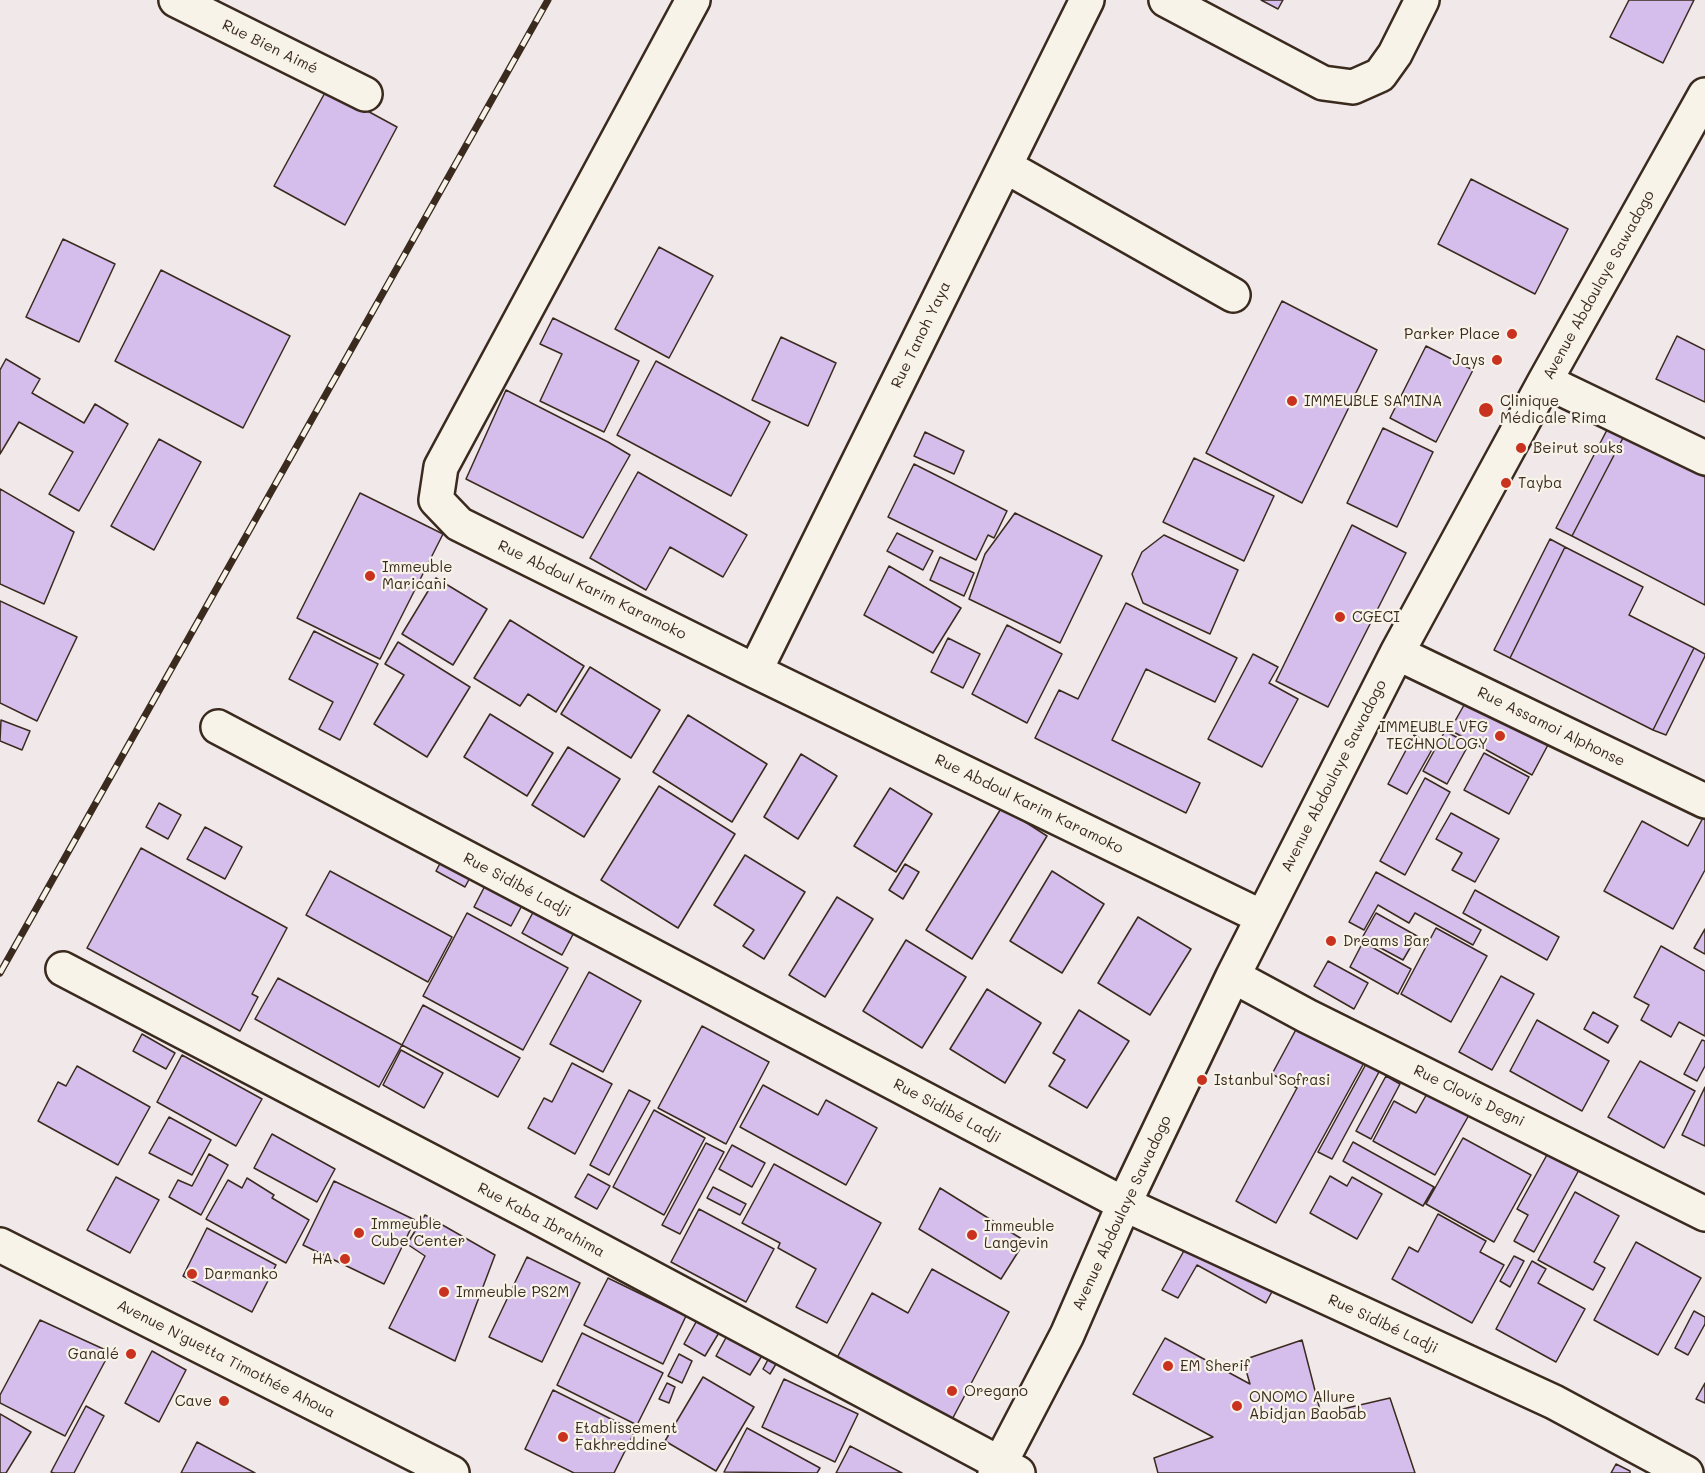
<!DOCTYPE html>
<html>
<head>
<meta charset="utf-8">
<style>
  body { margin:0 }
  canvas { display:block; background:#f0e8e9 }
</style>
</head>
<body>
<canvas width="1705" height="1473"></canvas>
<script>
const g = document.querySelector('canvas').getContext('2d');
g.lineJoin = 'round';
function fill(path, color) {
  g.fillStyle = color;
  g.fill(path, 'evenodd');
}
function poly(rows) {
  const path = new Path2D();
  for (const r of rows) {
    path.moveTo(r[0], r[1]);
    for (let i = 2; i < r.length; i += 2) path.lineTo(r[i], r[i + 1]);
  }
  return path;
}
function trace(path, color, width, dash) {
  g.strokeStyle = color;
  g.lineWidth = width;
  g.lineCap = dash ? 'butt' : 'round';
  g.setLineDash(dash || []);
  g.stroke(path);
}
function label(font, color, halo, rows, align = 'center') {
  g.font = font + ' Mali,sans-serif';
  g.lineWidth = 4.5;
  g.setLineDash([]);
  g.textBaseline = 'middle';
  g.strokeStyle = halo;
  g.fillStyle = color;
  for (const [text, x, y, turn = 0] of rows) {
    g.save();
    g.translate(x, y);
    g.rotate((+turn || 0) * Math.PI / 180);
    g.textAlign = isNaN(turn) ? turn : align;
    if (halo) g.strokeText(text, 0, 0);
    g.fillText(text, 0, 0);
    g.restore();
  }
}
const building = poly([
  [1261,0,1283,0,1278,9,1261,0],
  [1629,0,1694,0,1663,63,1610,37,1629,0],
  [327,89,397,127,345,225,274,186,327,89],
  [1471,179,1568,229,1535,294,1438,244,1471,179],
  [63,239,115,264,79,342,26,317,63,239],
  [659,247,713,276,669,358,615,329,659,247],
  [161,270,290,336,243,428,115,361,161,270],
  [1282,301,1377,350,1302,503,1206,453,1282,301],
  [553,318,639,361,604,432,540,401,562,354,540,344,553,318],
  [1677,336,1705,350,1705,402,1656,379,1677,336],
  [781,337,836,363,808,426,752,400,781,337],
  [1426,346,1473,370,1436,442,1390,418,1426,346],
  [6,359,40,379,32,393,84,423,95,404,128,424,79,511,49,494,73,452,19,422,0,454,0,370,6,359],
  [656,361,770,422,731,496,617,435,656,361],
  [506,390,608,442,630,455,583,538,466,479,506,390],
  [1383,428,1433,452,1397,527,1347,503,1383,428],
  [1608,428,1624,436,1572,536,1556,528,1608,428],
  [925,432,964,451,954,474,914,456,925,432],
  [1624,436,1705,477,1705,605,1572,536,1624,436],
  [159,439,201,462,154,550,111,526,159,439],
  [1194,458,1274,496,1244,561,1163,522,1194,458],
  [914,464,1007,511,994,538,988,535,976,560,888,517,914,464],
  [638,472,747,535,723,577,670,547,646,590,590,558,638,472],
  [0,489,74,532,44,604,0,584,0,489],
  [360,493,443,534,380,659,297,618,360,493],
  [1015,513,1102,556,1060,643,969,599,985,554,1015,513],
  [1352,525,1406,553,1328,707,1276,681,1352,525],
  [897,533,933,551,923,570,887,551,897,533],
  [1164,535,1238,570,1210,634,1143,603,1132,574,1142,552,1164,535],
  [1550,539,1565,547,1510,658,1494,650,1550,539],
  [1565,547,1643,587,1629,615,1694,648,1653,730,1510,658,1565,547],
  [940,557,974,573,964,596,930,580,940,557],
  [889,566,961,608,933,653,864,615,889,566],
  [436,578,487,609,453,665,402,634,436,578],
  [0,601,77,637,37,721,0,703,0,601],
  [1126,603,1237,658,1215,702,1146,669,1112,740,1200,783,1186,813,1035,738,1059,690,1078,699,1126,603],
  [510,620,584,666,556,712,528,694,520,706,474,678,510,620],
  [1007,625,1062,654,1027,723,972,694,1007,625],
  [314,631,378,664,340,740,319,729,333,702,289,679,314,631],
  [948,638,980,654,963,688,931,672,948,638],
  [398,642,470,687,427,757,374,724,404,675,385,664,398,642],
  [1694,648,1705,654,1705,656,1666,735,1653,730,1694,648],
  [1253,654,1278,667,1269,683,1298,699,1262,767,1208,739,1253,654],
  [590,667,660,710,631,758,561,714,590,667],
  [1468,698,1549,743,1532,775,1450,730,1468,698],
  [490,714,553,753,527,796,464,757,490,714],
  [688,715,767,764,732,822,653,772,688,715],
  [1,720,30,731,22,750,0,741,1,720],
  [1445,731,1469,744,1447,784,1423,771,1445,731],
  [1414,735,1434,746,1407,794,1388,784,1414,735],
  [568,747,620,779,584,837,532,805,568,747],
  [1484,753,1529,777,1509,814,1464,790,1484,753],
  [801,754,837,776,798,839,764,817,801,754],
  [1425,778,1450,792,1405,875,1380,861,1425,778],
  [659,786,735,834,678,928,601,880,659,786],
  [890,788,932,814,896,872,854,846,890,788],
  [159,803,181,815,168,839,146,827,159,803],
  [1002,807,1047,836,972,959,926,930,1002,807],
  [1451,813,1499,839,1475,882,1452,870,1462,853,1436,839,1451,813],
  [1705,814,1705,870,1673,929,1604,891,1642,821,1688,846,1705,814],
  [205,827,242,847,225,879,187,859,205,827],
  [141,848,287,928,252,994,258,997,240,1031,87,948,141,848],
  [745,855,805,892,764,959,743,946,754,930,714,905,745,855],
  [444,856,473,872,465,887,436,871,444,856],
  [905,864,919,872,903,899,889,890,905,864],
  [330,871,452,937,428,982,306,915,330,871],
  [1052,871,1104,904,1062,973,1010,941,1052,871],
  [1376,872,1481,930,1473,945,1415,913,1409,923,1378,905,1364,930,1349,922,1376,872],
  [488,880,525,900,511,926,474,907,488,880],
  [1475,890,1559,937,1547,960,1463,913,1475,890],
  [837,897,873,919,825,997,789,975,837,897],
  [537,905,577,927,562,955,522,933,537,905],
  [467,913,568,968,523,1050,423,996,467,913],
  [1376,913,1417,936,1403,960,1362,938,1376,913],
  [1138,917,1191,949,1150,1015,1098,983,1138,917],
  [1436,928,1487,956,1451,1022,1401,994,1436,928],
  [1705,929,1705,954,1694,948,1705,929],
  [906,940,966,977,922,1048,863,1011,906,940],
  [1363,942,1411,969,1398,994,1350,967,1363,942],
  [1661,946,1705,971,1705,1036,1679,1022,1671,1037,1641,1020,1649,1005,1634,997,1661,946],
  [1328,961,1368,983,1354,1009,1314,986,1328,961],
  [589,972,641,1001,603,1072,550,1044,589,972],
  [1501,976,1534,994,1492,1070,1459,1052,1501,976],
  [278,978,402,1045,379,1087,255,1019,278,978],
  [987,989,1041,1023,1005,1083,950,1049,987,989],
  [423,1005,520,1058,498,1097,402,1045,423,1005],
  [1079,1010,1129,1041,1087,1108,1049,1086,1065,1060,1053,1053,1079,1010],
  [1593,1012,1618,1026,1608,1043,1584,1029,1593,1012],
  [1537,1020,1609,1061,1582,1111,1510,1071,1537,1020],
  [1299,1024,1365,1061,1276,1223,1236,1201,1297,1088,1272,1074,1299,1024],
  [702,1026,769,1062,726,1144,658,1108,702,1026],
  [142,1034,175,1053,166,1069,133,1051,142,1034],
  [1702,1040,1705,1041,1705,1066,1697,1081,1684,1074,1702,1040],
  [401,1050,443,1073,424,1108,383,1085,401,1050],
  [182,1055,262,1099,236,1146,157,1102,182,1055],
  [1640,1061,1695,1091,1664,1148,1608,1117,1640,1061],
  [572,1063,612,1084,575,1154,528,1128,544,1098,552,1102,572,1063],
  [1366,1064,1379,1072,1332,1159,1318,1152,1366,1064],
  [77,1066,150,1107,118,1165,38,1121,58,1082,66,1086,77,1066],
  [1386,1076,1400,1084,1371,1139,1356,1131,1386,1076],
  [763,1085,818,1115,826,1100,877,1128,846,1185,740,1127,763,1085],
  [1705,1087,1705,1146,1682,1135,1705,1087],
  [629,1090,650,1101,609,1175,590,1165,629,1090],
  [1428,1092,1469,1115,1435,1175,1373,1141,1394,1101,1416,1113,1428,1092],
  [654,1110,705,1138,664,1215,613,1187,654,1110],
  [169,1117,211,1140,192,1175,149,1153,169,1117],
  [272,1134,335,1169,317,1202,254,1168,272,1134],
  [1463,1138,1531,1175,1494,1242,1426,1204,1463,1138],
  [1353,1142,1434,1187,1423,1206,1343,1161,1353,1142],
  [706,1143,724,1152,680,1234,662,1225,706,1143],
  [732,1145,765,1163,752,1187,719,1169,732,1145],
  [1548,1153,1579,1170,1534,1252,1514,1241,1528,1215,1517,1209,1548,1153],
  [209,1154,228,1165,201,1215,169,1197,178,1180,192,1186,209,1154],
  [774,1164,881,1223,827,1323,796,1307,816,1269,778,1248,780,1243,742,1223,774,1164],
  [588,1174,610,1186,597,1209,575,1197,588,1174],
  [1330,1176,1347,1186,1352,1177,1382,1194,1357,1239,1310,1213,1330,1176],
  [116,1177,159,1200,130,1253,87,1230,116,1177],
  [247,1178,274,1195,272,1198,309,1220,286,1263,206,1219,228,1180,242,1188,247,1178],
  [334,1181,415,1220,384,1284,303,1245,334,1181],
  [713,1187,746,1204,740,1215,707,1198,713,1187],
  [940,1188,1025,1241,1001,1279,919,1229,940,1188],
  [1575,1192,1619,1216,1594,1262,1605,1268,1593,1290,1538,1260,1575,1192],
  [699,1209,774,1249,746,1302,671,1262,699,1209],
  [1438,1214,1486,1241,1480,1252,1504,1265,1472,1323,1392,1279,1409,1247,1418,1252,1438,1214],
  [425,1215,495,1255,455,1361,389,1328,425,1256,407,1244,425,1215],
  [207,1228,276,1265,252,1312,183,1276,207,1228],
  [1190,1240,1275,1286,1266,1303,1197,1265,1178,1298,1162,1290,1190,1240],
  [1636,1242,1701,1278,1658,1355,1594,1320,1636,1242],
  [1514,1256,1524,1261,1510,1287,1500,1281,1514,1256],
  [527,1257,580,1283,542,1362,489,1337,527,1257],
  [1532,1261,1546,1269,1538,1283,1585,1309,1556,1362,1496,1329,1532,1261],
  [932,1269,1009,1312,947,1429,832,1367,872,1293,908,1313,932,1269],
  [608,1278,686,1316,663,1364,584,1325,608,1278],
  [1694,1311,1705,1317,1705,1324,1688,1355,1675,1348,1694,1311],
  [701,1313,723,1326,705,1356,684,1344,701,1313],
  [40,1320,110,1352,65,1436,0,1403,0,1395,40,1320],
  [582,1333,663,1373,637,1425,557,1385,582,1333],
  [728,1334,763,1354,750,1375,716,1356,728,1334],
  [1165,1338,1250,1384,1243,1360,1302,1340,1321,1414,1390,1398,1415,1473,1158,1473,1154,1458,1213,1437,1133,1394,1165,1338],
  [152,1351,186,1370,159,1422,125,1403,152,1351],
  [679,1354,692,1361,682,1383,668,1376,679,1354],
  [771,1354,779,1359,770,1374,763,1369,771,1354],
  [703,1377,754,1407,716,1471,665,1441,703,1377],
  [784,1379,858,1414,835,1462,762,1427,784,1379],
  [667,1383,675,1387,669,1403,659,1399,667,1383],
  [1705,1383,1705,1403,1696,1399,1705,1383],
  [553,1390,635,1431,614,1473,574,1473,525,1449,553,1390],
  [86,1406,104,1416,74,1473,54,1473,51,1472,86,1406],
  [0,1414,31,1432,6,1473,0,1473,0,1414],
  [747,1428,820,1468,817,1473,724,1472,747,1428],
  [197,1442,255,1473,181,1473,197,1442],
  [850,1446,902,1473,836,1473,850,1446],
  [1616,1464,1630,1471,1630,1473,1611,1473,1616,1464]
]);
fill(building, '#d5bdec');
trace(building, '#3b2a1e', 1.5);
const minor = poly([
  [176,0,365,94],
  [693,0,441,467,436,500,459,524,755,671,1262,917],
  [1166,0,1323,83,1353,87,1380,75,1395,54,1422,0],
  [1005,166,1233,295],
  [1545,381,1705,458],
  [1397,653,1705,801],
  [755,671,1087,0],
  [218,727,1124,1204,1554,1402,1686,1473],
  [63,969,530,1213,1018,1473],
  [1233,976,1307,1016,1705,1214],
  [0,1245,452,1473],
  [995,1473,1067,1335,1124,1204,1233,976,1397,653,1545,381,1705,95]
]);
trace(minor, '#3b2a1e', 38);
trace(minor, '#f7f3e8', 33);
const rail = poly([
  [0,973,548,0]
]);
trace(rail, '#3b2a1e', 7);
trace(rail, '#f7f3e8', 4.5, [14]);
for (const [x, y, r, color] of [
  [1512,334,6,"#c8321e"],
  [1497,360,6,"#c8321e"],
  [1292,401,6,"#c8321e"],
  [1486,410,8,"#c8321e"],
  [1521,448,6,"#c8321e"],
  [1506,483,6,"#c8321e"],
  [370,576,6,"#c8321e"],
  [1340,617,6,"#c8321e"],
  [1500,736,6,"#c8321e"],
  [1331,941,6,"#c8321e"],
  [1202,1080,6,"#c8321e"],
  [359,1233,6,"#c8321e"],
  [972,1235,6,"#c8321e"],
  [345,1259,6,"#c8321e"],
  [192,1274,6,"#c8321e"],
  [444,1292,6,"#c8321e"],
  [131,1354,6,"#c8321e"],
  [1168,1366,6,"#c8321e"],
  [952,1391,6,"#c8321e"],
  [224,1401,6,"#c8321e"],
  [1237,1406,6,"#c8321e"],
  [563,1437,6,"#c8321e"]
]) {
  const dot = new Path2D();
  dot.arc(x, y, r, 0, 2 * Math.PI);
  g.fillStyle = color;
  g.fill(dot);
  trace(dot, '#f7f3e8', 2);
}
label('15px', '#3b2a1e', '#f7f3e8', [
  ["Rue Bien Aimé",270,47,26],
  ["Avenue Abdoulaye Sawadogo",1599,285,-61],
  ["Rue Tanoh Yaya",921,335,-64],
  ["Rue Abdoul Karim Karamoko",592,590,26],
  ["Rue Assamoi Alphonse",1551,727,26],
  ["Avenue Abdoulaye Sawadogo",1334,776,-63],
  ["Rue Abdoul Karim Karamoko",1029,804,26],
  ["Rue Sidibé Ladji",517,885,28],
  ["Rue Clovis Degni",1469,1096,26],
  ["Rue Sidibé Ladji",947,1111,28],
  ["Avenue Abdoulaye Sawadogo",1122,1213,-65],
  ["Rue Kaba Ibrahima",541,1220,28],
  ["Rue Sidibé Ladji",1383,1324,25],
  ["Avenue N'guetta Timothée Ahoua",226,1359,27]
]);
label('15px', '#3b2a1e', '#f7f3e8', [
  ["Parker Place",1500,334,"right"],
  ["Jays",1485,360,"right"],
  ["IMMEUBLE SAMINA",1304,401],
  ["Clinique",1500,401],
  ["Médicale Rima",1500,418],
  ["Beirut souks",1533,448],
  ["Tayba",1518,483],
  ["Immeuble",382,567],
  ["Maricani",382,584],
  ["CGECI",1352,617],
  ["IMMEUBLE VFG",1488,727,"right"],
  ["TECHNOLOGY",1488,744,"right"],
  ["Dreams Bar",1343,941],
  ["Istanbul Sofrasi",1214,1080],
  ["Immeuble",371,1224],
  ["Cube Center",371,1241],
  ["Immeuble",984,1226],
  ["Langevin",984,1243],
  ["HA",333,1259,"right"],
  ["Darmanko",204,1274],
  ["Immeuble PS2M",456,1292],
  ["Ganalé",119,1354,"right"],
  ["EM Sherif",1180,1366],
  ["Oregano",964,1391],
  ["ONOMO Allure",1249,1397],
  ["Abidjan Baobab",1249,1414],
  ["Cave",212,1401,"right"],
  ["Etablissement",575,1428],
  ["Fakhreddine",575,1445]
], 'left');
</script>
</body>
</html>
